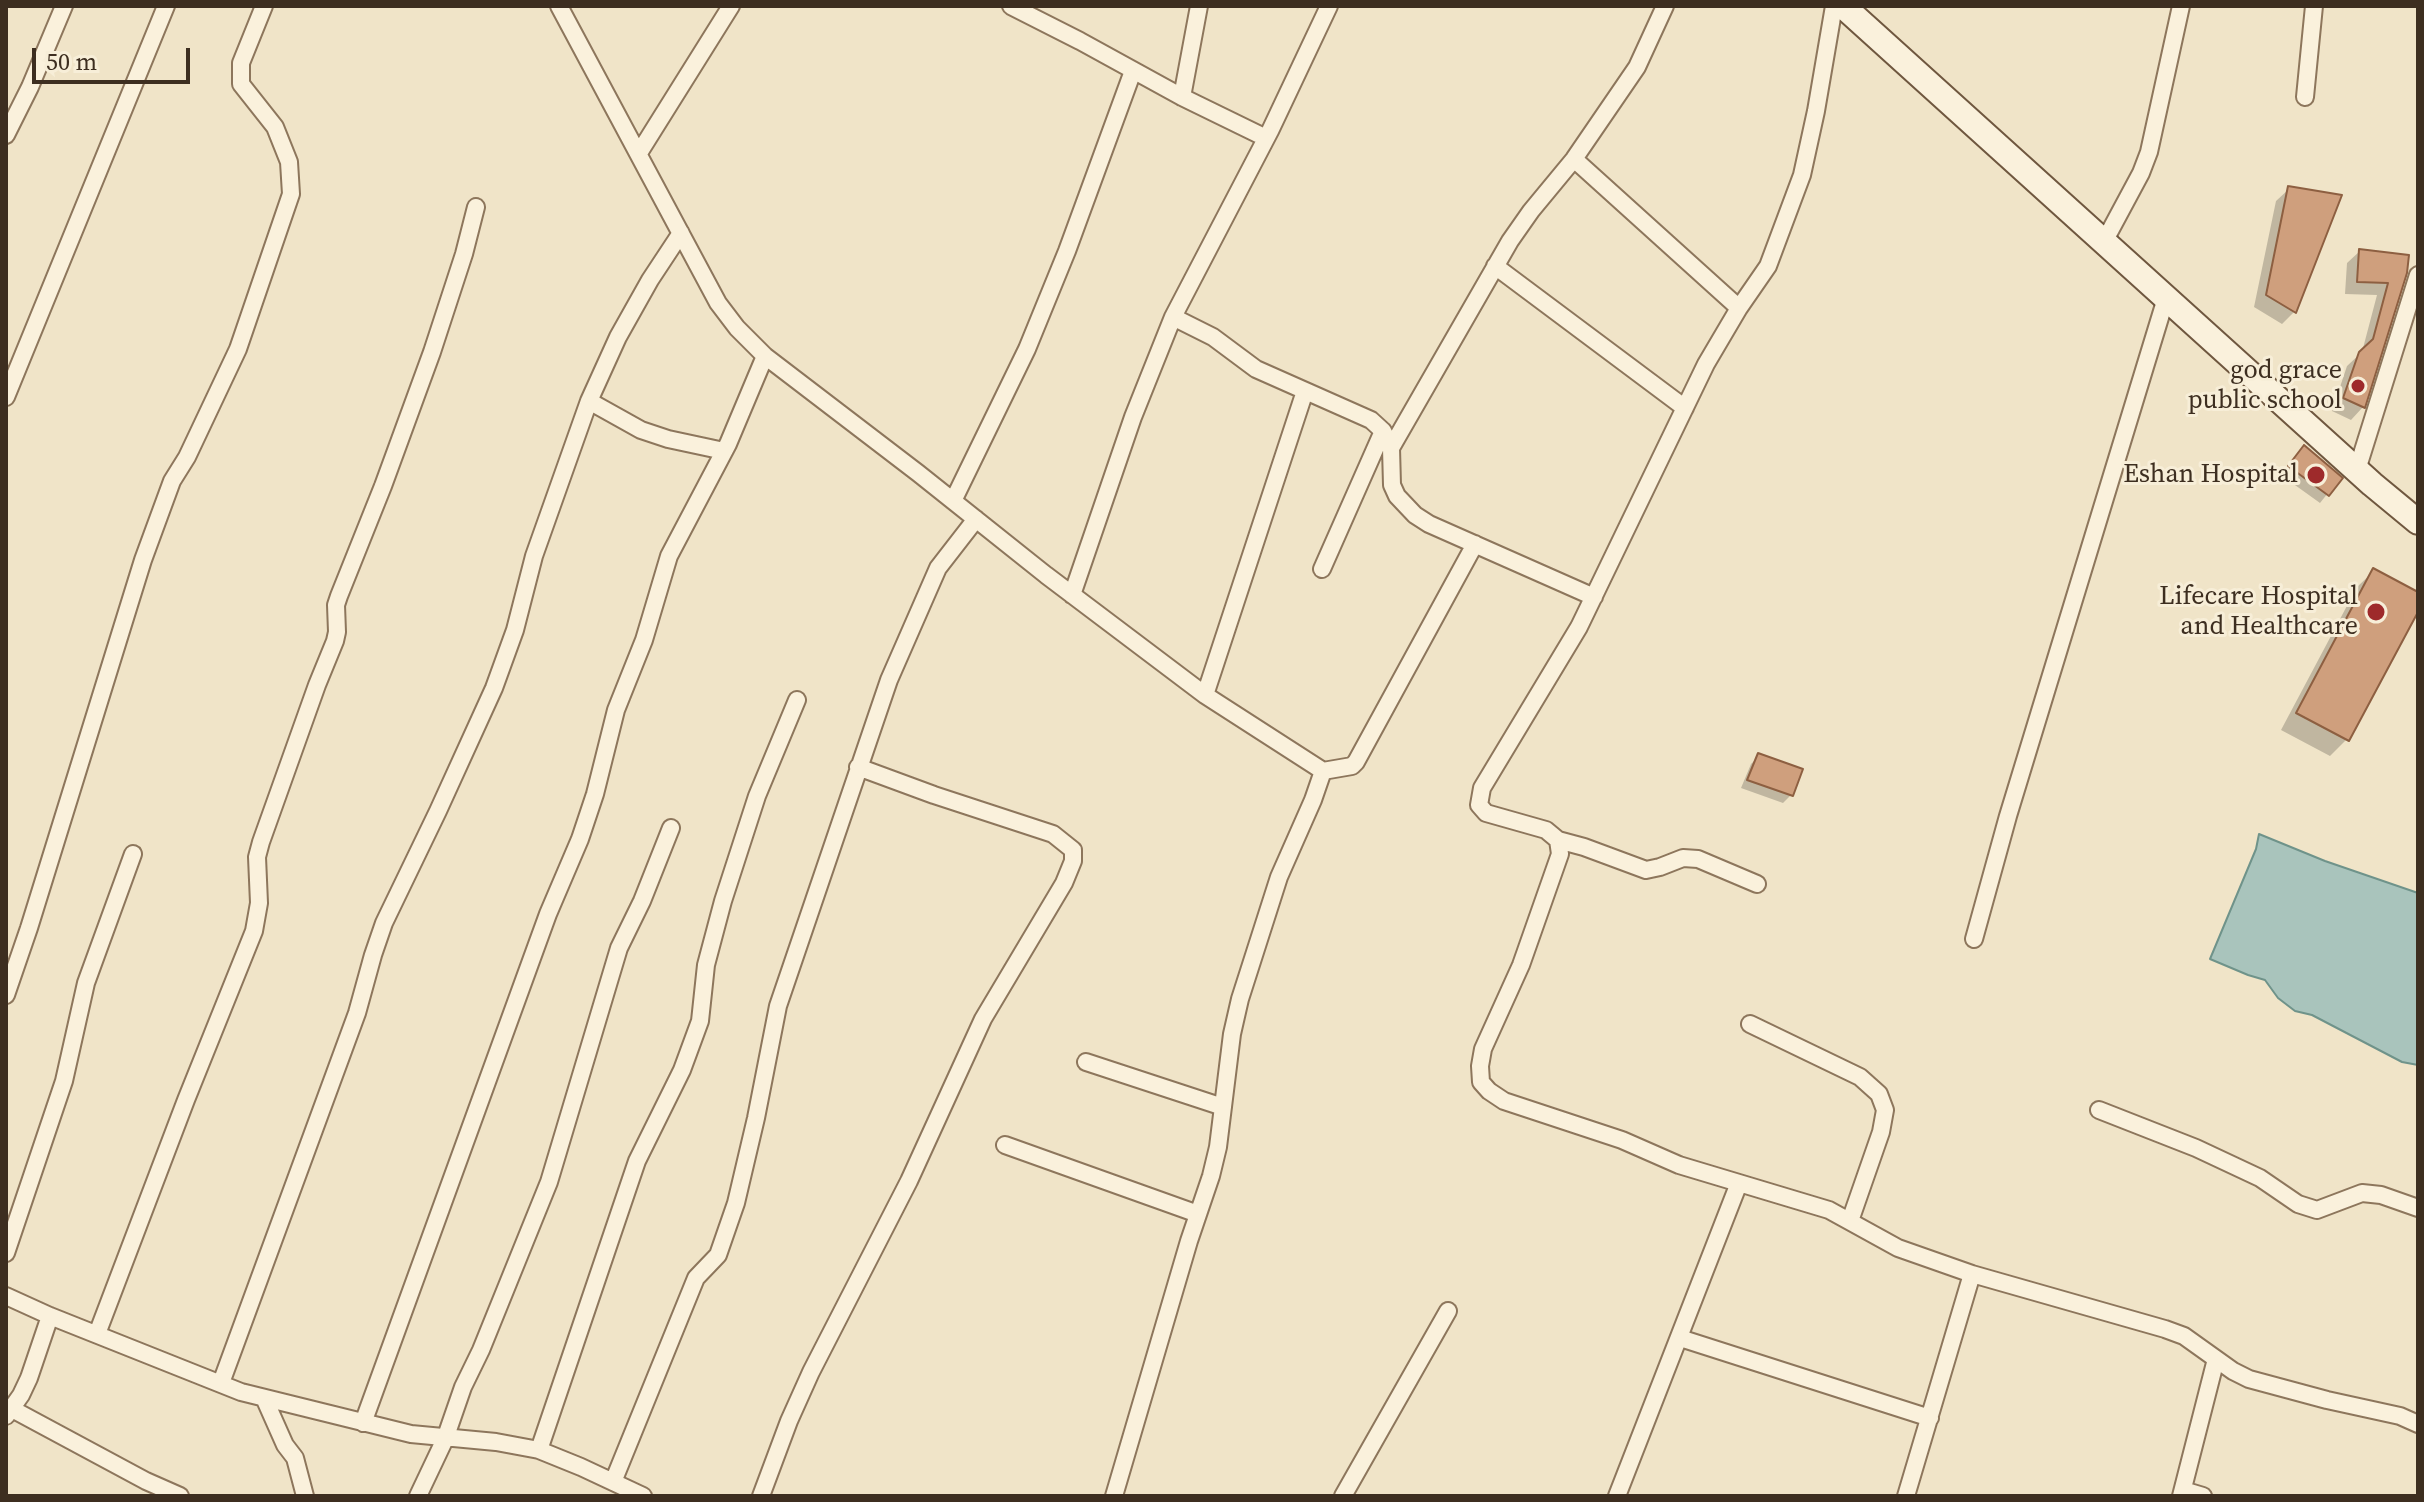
<!DOCTYPE html>
<html>
<head>
<meta charset="utf-8">
<style>
  body { margin:0 }
  #map { position:relative; width:2424px; height:1502px; overflow:hidden; background:#f0e4c8; font-family:"Source Serif 4",serif }
  canvas { display:block }
  .frame { position:absolute; inset:0; border:8px solid #3d2e20; pointer-events:none }
  .scale { position:absolute; left:32px; top:48px; width:158px; height:36px; box-sizing:border-box; border:4px solid #3d2e20; border-top:0; padding-left:10px; font-size:24px; line-height:28px; white-space:nowrap; color:#3d2e20; -webkit-text-stroke:6px #f7eed8; paint-order:stroke }
</style>
</head>
<body>
<div id="map">
<canvas width="2424" height="1502"></canvas>
<div class="frame"></div>
<div class="scale">50 m</div>
</div>
<script>
const g = document.querySelector('canvas').getContext('2d');
g.lineJoin = 'round';
function fill(path, color) {
  g.fillStyle = color;
  g.fill(path, 'evenodd');
}
function poly(rows) {
  const path = new Path2D();
  for (const r of rows) {
    path.moveTo(r[0], r[1]);
    for (let i = 2; i < r.length; i += 2) path.lineTo(r[i], r[i + 1]);
  }
  return path;
}
function trace(path, color, width, dash) {
  g.strokeStyle = color;
  g.lineWidth = width;
  g.lineCap = dash ? 'butt' : 'round';
  g.setLineDash(dash || []);
  g.stroke(path);
}
function label(font, color, halo, rows, align = 'center') {
  g.font = font + ' "Source Serif 4",serif';
  g.lineWidth = 6;
  g.setLineDash([]);
  g.textBaseline = 'middle';
  g.strokeStyle = halo;
  g.fillStyle = color;
  for (const [text, x, y, turn = 0] of rows) {
    g.save();
    g.translate(x, y);
    g.rotate((+turn || 0) * Math.PI / 180);
    g.textAlign = isNaN(turn) ? turn : align;
    if (halo) g.strokeText(text, 0, 0);
    g.fillText(text, 0, 0);
    g.restore();
  }
}
const water = poly([
  [2259,834,2325,861,2418,893,2418,1065,2402,1062,2312,1015,2295,1011,2278,998,2265,980,2248,975,2210,959,2256,849,2259,834]
]);
fill(water, '#a9c4bc');
trace(water, '#6f938a', 2);
fill(poly([
  [2289,189,2339,197,2294,312,2282,324,2254,307,2276,201],
  [2360,251,2405,273,2363,407,2351,420,2332,411,2347,366,2362,352,2377,295,2345,294,2347,263],
  [2304,447,2340,478,2320,503,2281,475],
  [2374,571,2418,594,2418,607,2347,739,2330,756,2281,730,2357,587],
  [1759,756,1791,795,1783,803,1741,788,1751,764]
]), '#0003');
const building = poly([
  [2288,186,2342,195,2296,313,2266,295,2288,186],
  [2359,249,2409,255,2407,273,2365,408,2343,398,2359,352,2373,339,2388,283,2357,282,2359,249],
  [2304,445,2343,478,2329,496,2288,466,2304,445],
  [2373,568,2418,592,2418,612,2349,741,2296,713,2373,568],
  [1758,753,1803,769,1793,796,1747,780,1758,753]
]);
fill(building, '#cf9f7d');
trace(building, '#8d5f41', 2);
const street = poly([
  [559,6,718,303,737,328,765,356,918,473,1046,575,1205,695,1323,771,1313,800,1279,877,1240,999,1232,1034,1218,1147,1211,1176,1189,1241,1114,1496],
  [1011,6,1080,41,1182,97,1266,138],
  [1834,6,1816,111,1802,175,1768,266,1739,308,1706,364,1579,627,1482,788,1479,805,1486,813,1546,830,1558,840,1560,854,1521,965,1483,1049,1480,1066,1481,1082,1489,1091,1504,1101,1622,1140,1679,1165,1829,1210,1898,1248,1972,1274,2165,1329,2184,1336,2233,1371,2249,1379,2327,1400,2400,1416,2418,1424],
  [1182,97,1199,6],
  [2305,97,2314,6],
  [6,135,30,87,64,6],
  [639,153,731,6],
  [1574,159,1739,308],
  [2104,242,2141,173,2149,152,2181,6],
  [1495,266,1685,408],
  [1173,317,1213,337,1256,369,1371,420,1383,431,1391,448,1392,485,1397,496,1415,515,1429,524,1594,597],
  [6,397,166,6],
  [589,401,641,430,668,439,724,451],
  [1391,448,1510,241,1531,211,1574,159,1637,67,1665,6],
  [2357,470,2418,275],
  [953,501,1027,349,1067,251,1133,71],
  [1322,569,1383,431],
  [1072,595,1133,417,1173,317,1270,131,1329,6],
  [1205,695,1305,391],
  [1323,771,1352,766,1356,762,1475,544],
  [1558,840,1584,847,1646,870,1660,867,1683,858,1698,859,1757,884],
  [1974,939,2008,816,2166,298],
  [6,995,29,928,143,560,172,481,187,457,238,349,291,194,289,162,275,127,241,84,241,63,264,6],
  [1750,1024,1860,1077,1879,1094,1885,1110,1881,1132,1850,1221],
  [1086,1062,1223,1107],
  [2099,1110,2196,1148,2260,1178,2298,1204,2317,1210,2362,1193,2381,1195,2418,1208],
  [1005,1145,1198,1214],
  [6,1253,64,1081,86,983,133,854],
  [6,1296,50,1316,241,1392,411,1434,496,1442,539,1450,581,1467,643,1496],
  [97,1334,186,1100,254,931,259,903,257,857,261,842,317,685,335,641,337,632,336,605,339,596,383,486,432,352,464,254,476,207],
  [1680,1338,1930,1418],
  [221,1383,357,1013,373,955,384,923,438,811,494,688,515,630,534,556,589,401,618,337,650,280,681,233],
  [265,1400,285,1445,295,1458,305,1496],
  [12,1409,146,1481,180,1496],
  [6,1416,21,1395,29,1378,50,1316],
  [363,1423,548,914,580,839,595,794,616,710,644,640,669,556,728,444,765,356],
  [539,1450,637,1161,682,1070,700,1021,706,965,723,901,757,796,797,700],
  [613,1482,696,1278,718,1255,736,1203,756,1118,778,1006,889,680,938,568,976,519],
  [2183,1490,2203,1496],
  [418,1496,445,1439,463,1387,481,1350,549,1182,619,948,642,901,671,828],
  [761,1496,789,1421,811,1372,909,1181,983,1019,1064,883,1073,861,1073,850,1053,834,934,795,858,767],
  [1343,1496,1448,1311],
  [1617,1496,1739,1183],
  [1906,1496,1972,1274],
  [2181,1496,2216,1359]
]);
const secondary = poly([
  [1843,6,2372,484,2418,522]
]);
trace(street, '#8d765c', 20);
trace(secondary, '#6f573f', 28);
trace(street, '#faf1dc', 16);
trace(secondary, '#faf1dc', 24);
for (const [x, y, r, color] of [
  [2358,386,8,"#9e2a2b"],
  [2316,475,10,"#9e2a2b"],
  [2376,612,10,"#9e2a2b"]
]) {
  const dot = new Path2D();
  dot.arc(x, y, r, 0, 2 * Math.PI);
  g.fillStyle = color;
  g.fill(dot);
  trace(dot, '#f7eed8', 3);
}
label('26px', '#3d2e20', '#f7eed8', [
  ["god grace",2342,371],
  ["public school",2342,401],
  ["Eshan Hospital",2298,475],
  ["Lifecare Hospital",2358,597],
  ["and Healthcare",2358,627]
], 'right');
</script>
</body>
</html>
